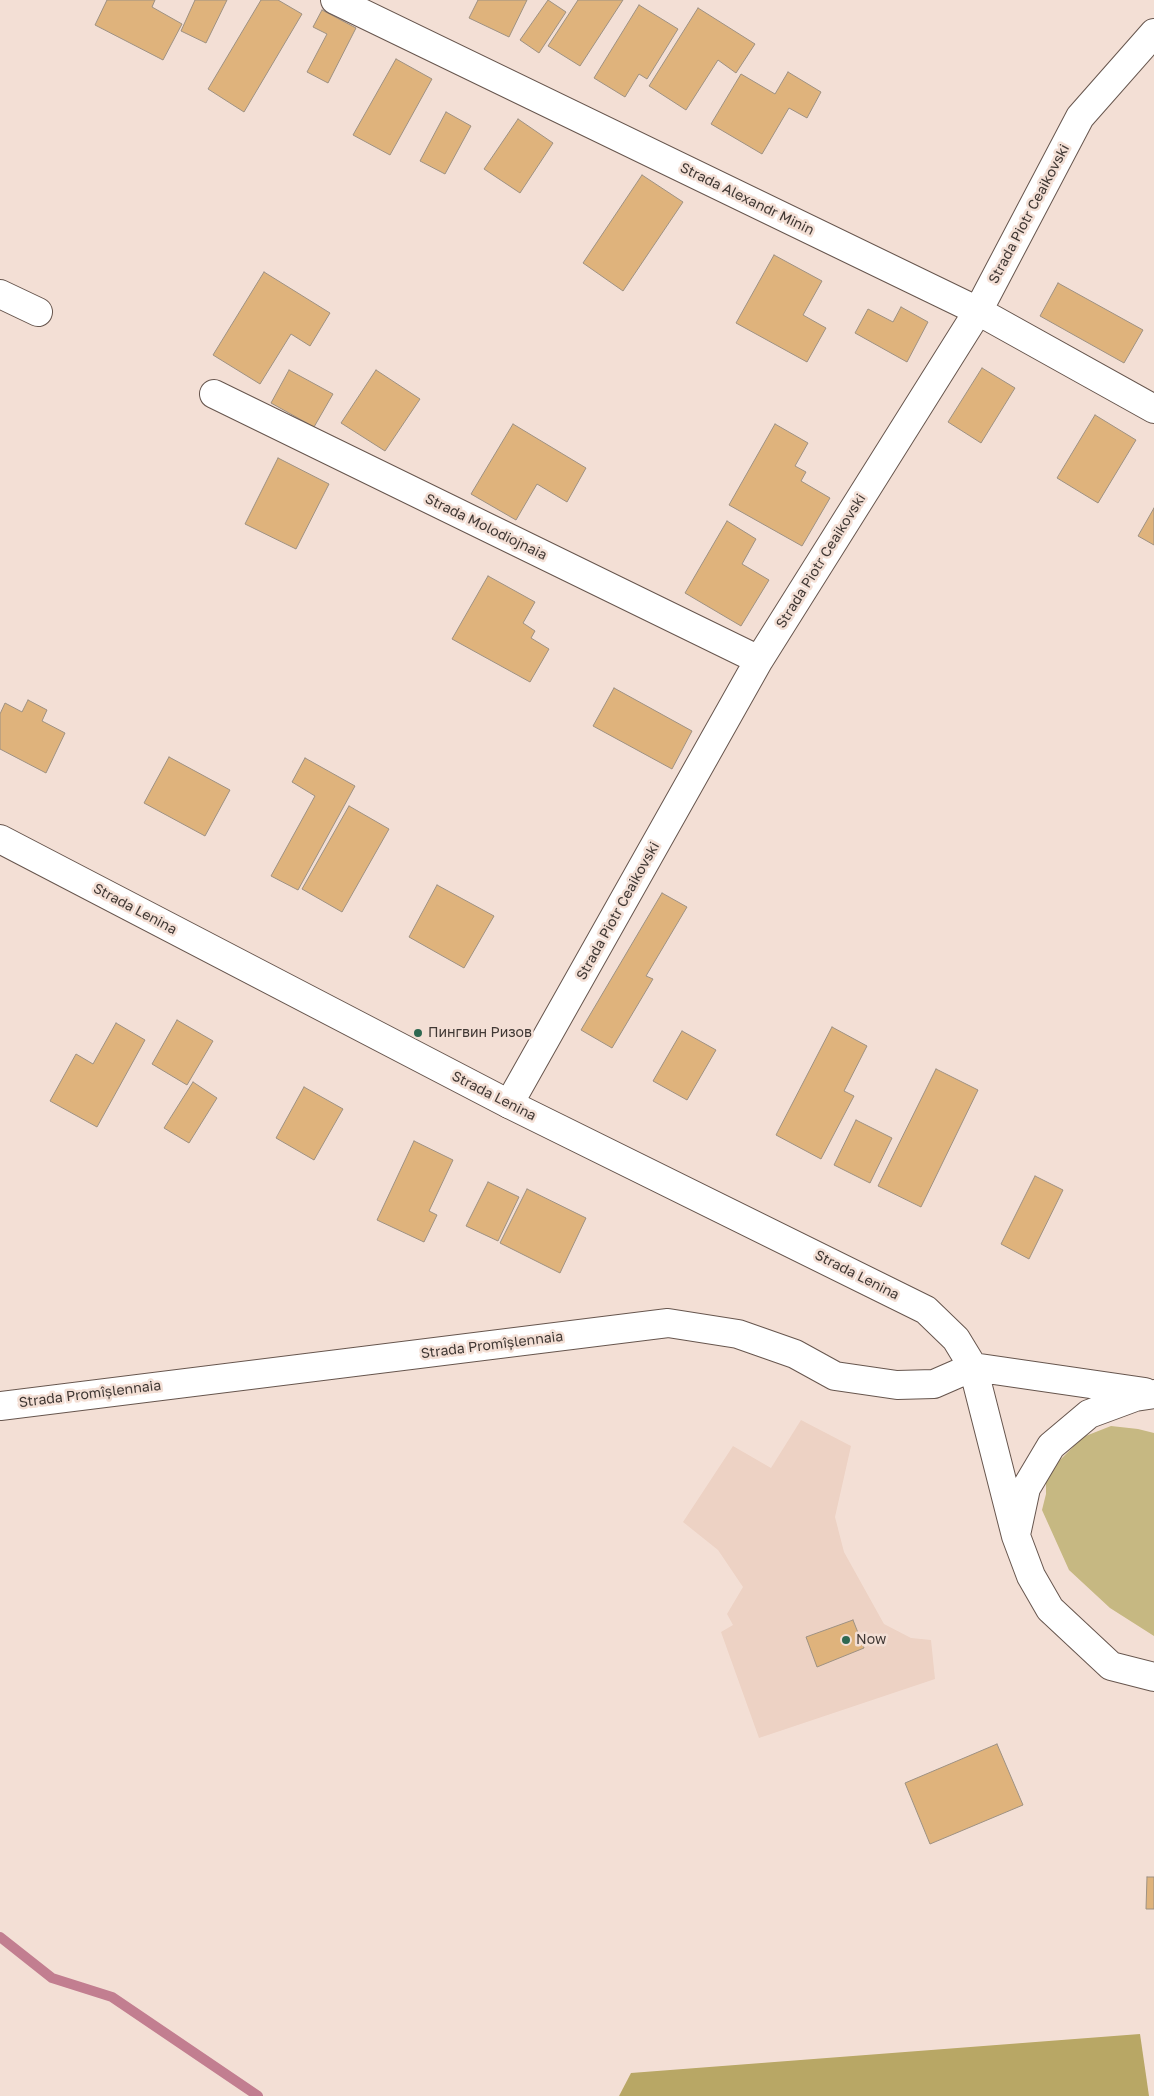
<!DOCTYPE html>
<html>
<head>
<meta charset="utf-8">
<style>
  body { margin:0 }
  canvas { display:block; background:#f3dfd5 }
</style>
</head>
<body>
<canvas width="1154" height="2096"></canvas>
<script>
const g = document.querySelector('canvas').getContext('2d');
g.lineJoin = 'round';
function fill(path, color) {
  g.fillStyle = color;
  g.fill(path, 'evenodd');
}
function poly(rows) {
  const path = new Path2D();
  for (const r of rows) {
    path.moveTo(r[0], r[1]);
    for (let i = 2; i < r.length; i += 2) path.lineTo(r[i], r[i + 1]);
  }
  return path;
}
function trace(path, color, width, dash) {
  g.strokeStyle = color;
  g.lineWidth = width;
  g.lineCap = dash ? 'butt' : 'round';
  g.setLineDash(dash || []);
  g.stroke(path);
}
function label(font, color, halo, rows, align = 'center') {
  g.font = font + ' "Golos Text",sans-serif';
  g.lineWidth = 5;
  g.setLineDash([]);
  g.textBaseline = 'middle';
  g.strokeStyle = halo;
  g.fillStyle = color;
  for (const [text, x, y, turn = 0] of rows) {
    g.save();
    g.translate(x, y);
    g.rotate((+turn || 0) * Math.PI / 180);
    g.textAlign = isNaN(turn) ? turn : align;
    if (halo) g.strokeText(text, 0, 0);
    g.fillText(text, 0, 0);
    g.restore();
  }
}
fill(poly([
  [801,1420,851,1446,835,1517,844,1552,884,1624,911,1638,931,1640,935,1679,759,1738,721,1632,733,1625,727,1614,743,1587,718,1550,683,1522,733,1446,771,1468]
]), '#edd2c4');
fill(poly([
  [1111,1426,1138,1429,1154,1433,1154,1636,1110,1608,1069,1570,1042,1510,1046,1494,1046,1479,1054,1466,1083,1437]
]), '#c6b882');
fill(poly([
  [1140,2034,1149,2096,619,2096,631,2073]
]), '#b8a765');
trace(poly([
  [0,1937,52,1978,112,1997,258,2096]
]), '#c27e90', 10);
const building = poly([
  [107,0,155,0,152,7,182,24,163,60,95,25,107,0],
  [195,0,227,0,206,43,181,31,195,0],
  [261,0,278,0,302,14,244,112,208,89,261,0],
  [478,0,527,0,509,37,469,18,478,0],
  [548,0,566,12,539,53,520,40,548,0],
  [578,0,623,0,580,66,548,46,578,0],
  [639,5,678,29,647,79,639,74,625,97,594,78,639,5],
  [698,8,755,44,736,73,718,60,686,110,649,86,698,8],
  [322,10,356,28,328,83,307,72,327,34,313,27,322,10],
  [396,59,432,79,390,155,353,135,396,59],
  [788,72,821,92,807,118,789,108,762,154,711,124,741,74,775,94,788,72],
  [446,112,471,126,445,174,420,161,446,112],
  [518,119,553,143,520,193,484,169,518,119],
  [642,175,683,202,623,291,583,263,642,175],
  [774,255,822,281,803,315,826,328,807,362,736,323,774,255],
  [264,272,330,313,310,346,291,334,260,384,213,355,264,272],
  [1058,283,1143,330,1124,363,1040,316,1058,283],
  [901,307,928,322,907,362,855,333,868,309,893,322,901,307],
  [982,368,1015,388,981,443,948,422,982,368],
  [289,370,333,394,314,427,271,403,289,370],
  [376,370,420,399,385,451,341,423,376,370],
  [1095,415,1136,440,1098,503,1057,478,1095,415],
  [513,424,586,468,567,502,537,484,516,520,471,494,513,424],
  [775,424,808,443,795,466,806,472,801,481,830,498,802,546,729,505,775,424],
  [278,458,329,484,296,549,245,524,278,458],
  [1154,508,1154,545,1138,536,1154,508],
  [727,521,756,539,742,564,769,580,741,626,685,593,727,521],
  [488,576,535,602,523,623,535,631,531,638,549,649,530,682,452,639,488,576],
  [614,688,692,731,672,769,593,726,614,688],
  [28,700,47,710,42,721,65,733,46,773,0,749,0,714,5,703,22,712,28,700],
  [169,757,230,790,205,836,144,803,169,757],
  [305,758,355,786,298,890,271,876,315,796,292,782,305,758],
  [349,806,389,829,342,912,302,889,349,806],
  [437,885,494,916,464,968,409,937,437,885],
  [662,893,687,907,646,976,653,979,612,1048,581,1030,662,893],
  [177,1020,213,1041,187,1085,152,1064,177,1020],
  [116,1023,145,1040,97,1127,50,1101,76,1054,93,1064,116,1023],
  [832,1027,867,1046,844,1091,854,1096,821,1159,776,1135,832,1027],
  [682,1031,716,1050,687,1100,653,1081,682,1031],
  [936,1069,978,1090,921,1207,878,1186,936,1069],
  [193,1082,217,1098,189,1143,164,1128,193,1082],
  [304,1087,343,1109,314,1160,276,1138,304,1087],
  [856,1120,892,1138,870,1183,834,1165,856,1120],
  [414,1141,453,1160,429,1211,437,1215,424,1242,377,1220,414,1141],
  [1035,1176,1063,1190,1029,1259,1001,1244,1035,1176],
  [488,1182,519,1197,498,1241,466,1226,488,1182],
  [527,1189,586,1218,560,1273,500,1243,527,1189],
  [853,1620,864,1648,817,1667,806,1637,853,1620],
  [997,1744,1023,1805,930,1844,905,1783,997,1744],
  [1147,1877,1154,1877,1154,1909,1146,1909,1147,1877]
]);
fill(building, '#dfb37c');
trace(building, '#9e9182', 1);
const minor = poly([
  [335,0,978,311,1154,409],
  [0,294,38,312],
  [214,394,759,660],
  [509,1104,759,660,978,311,1080,117,1154,33]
]);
const tertiary = poly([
  [0,839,509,1104,926,1310,956,1339,973,1367,1016,1536,1031,1576,1050,1609,1111,1666,1154,1677],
  [973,1367,1145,1392],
  [0,1406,668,1323,738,1334,795,1354,835,1376,897,1385,934,1384,973,1367],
  [1017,1530,1026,1488,1051,1446,1089,1414,1135,1397,1154,1394]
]);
trace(minor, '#67564e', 30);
trace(tertiary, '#67564e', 30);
trace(minor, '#fff', 28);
trace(tertiary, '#fff', 28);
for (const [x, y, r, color] of [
  [418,1033,5,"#2e6851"],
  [846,1640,5,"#2e6851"]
]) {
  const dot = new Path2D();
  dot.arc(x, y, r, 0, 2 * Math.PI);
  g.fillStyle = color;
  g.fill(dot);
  trace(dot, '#f3dfd5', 2);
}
label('14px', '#403834', '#f3dfd5', [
  ["Strada Alexandr Minin",747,199,26],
  ["Strada Piotr Ceaikovski",1029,214,-62],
  ["Strada Molodiojnaia",486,527,26],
  ["Strada Piotr Ceaikovski",821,561,-58],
  ["Strada Lenina",135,909,28],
  ["Strada Piotr Ceaikovski",618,911,-61],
  ["Strada Lenina",494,1096,27],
  ["Strada Lenina",857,1275,27],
  ["Strada Promîșlennaia",492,1345,-7],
  ["Strada Promîșlennaia",90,1394,-7]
]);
label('14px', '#403834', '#f3dfd5', [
  ["Пингвин Ризов",428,1033],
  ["Now",856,1640]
], 'left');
</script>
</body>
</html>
